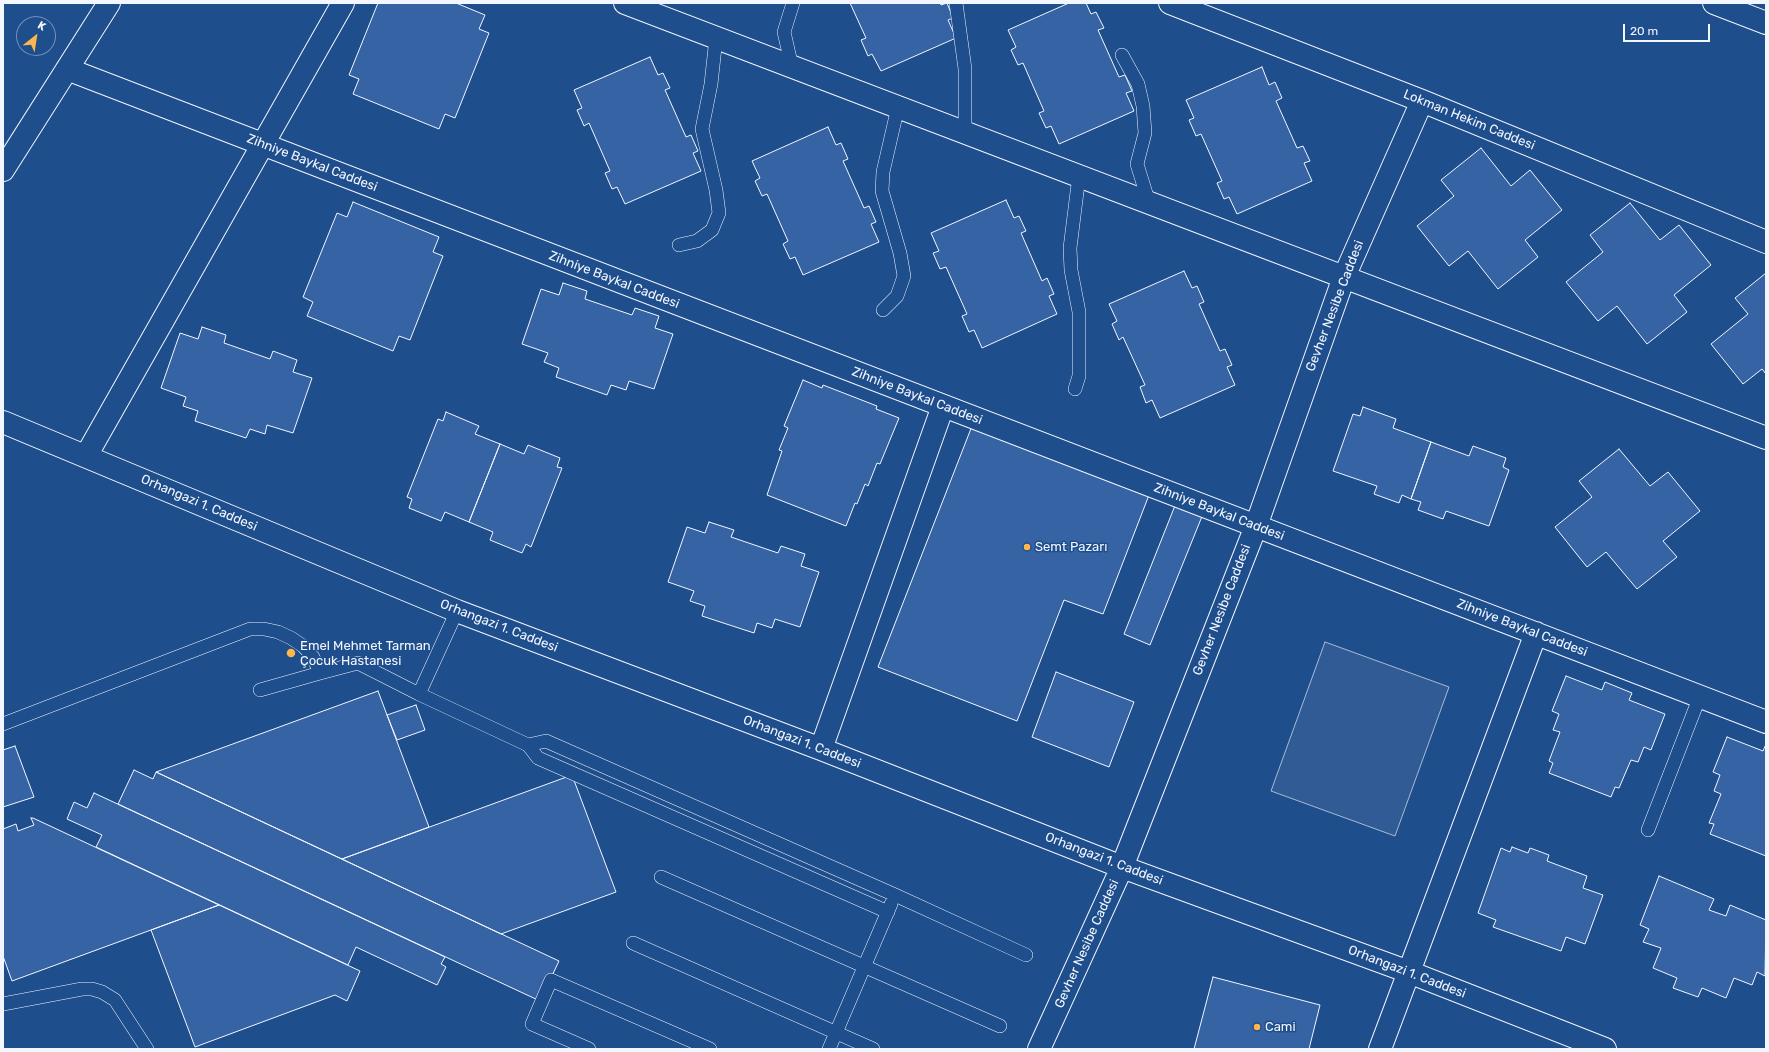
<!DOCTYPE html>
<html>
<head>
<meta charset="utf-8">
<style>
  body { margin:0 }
  #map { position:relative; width:1769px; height:1052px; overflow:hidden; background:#1f4e8c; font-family:Rubik,sans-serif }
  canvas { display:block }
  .frame { position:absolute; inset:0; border:4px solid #f2f6ff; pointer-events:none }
  .north { position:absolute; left:16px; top:16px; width:40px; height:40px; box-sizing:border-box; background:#1f4e8c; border:1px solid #7391ba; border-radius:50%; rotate:30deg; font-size:11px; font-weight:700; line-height:16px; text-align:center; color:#f2f6ff }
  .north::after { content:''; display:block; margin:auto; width:14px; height:18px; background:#ffb74d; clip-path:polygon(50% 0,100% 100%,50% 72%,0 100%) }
  .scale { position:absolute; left:1623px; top:24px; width:87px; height:18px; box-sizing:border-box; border:2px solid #f2f6ff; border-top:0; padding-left:5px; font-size:12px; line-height:14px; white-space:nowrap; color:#f2f6ff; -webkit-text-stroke:3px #1f4e8c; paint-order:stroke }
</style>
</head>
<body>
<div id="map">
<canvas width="1769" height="1052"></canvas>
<div class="frame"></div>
<div class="north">K</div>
<div class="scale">20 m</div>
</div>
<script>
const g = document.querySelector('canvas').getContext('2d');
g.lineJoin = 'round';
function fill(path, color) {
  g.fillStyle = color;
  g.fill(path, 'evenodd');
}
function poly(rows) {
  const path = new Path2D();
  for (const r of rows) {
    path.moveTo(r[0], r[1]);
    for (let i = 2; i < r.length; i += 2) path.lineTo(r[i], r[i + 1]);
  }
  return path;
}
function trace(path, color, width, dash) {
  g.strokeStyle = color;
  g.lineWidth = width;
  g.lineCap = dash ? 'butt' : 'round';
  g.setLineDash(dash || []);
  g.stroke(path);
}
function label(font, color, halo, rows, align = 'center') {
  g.font = font + ' Rubik,sans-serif';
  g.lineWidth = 3;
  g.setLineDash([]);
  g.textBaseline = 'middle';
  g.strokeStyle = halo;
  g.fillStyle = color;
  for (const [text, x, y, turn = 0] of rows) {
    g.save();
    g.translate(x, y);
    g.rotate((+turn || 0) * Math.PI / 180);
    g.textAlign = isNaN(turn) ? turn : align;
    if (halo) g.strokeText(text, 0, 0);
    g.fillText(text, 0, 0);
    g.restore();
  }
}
const built = poly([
  [1325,642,1449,687,1395,836,1271,791,1325,642]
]);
fill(built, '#305b95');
trace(built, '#a8bbd7', 1);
const building = poly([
  [378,3,456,3,485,15,479,29,489,33,455,118,445,114,439,129,353,94,359,79,349,75,378,3],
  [850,3,940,3,941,5,947,3,953,18,948,20,956,38,881,71,872,54,868,56,861,40,866,38,850,3],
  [1069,3,1086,3,1091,14,1096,12,1104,28,1098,30,1119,77,1125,75,1132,91,1126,93,1134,111,1059,144,1051,126,1046,128,1039,113,1044,111,1023,63,1018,65,1011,50,1016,47,1008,30,1069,3],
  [650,57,658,75,663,73,670,88,665,90,686,137,691,135,698,151,693,153,701,171,625,204,617,187,612,189,605,173,610,171,589,123,584,126,577,110,582,108,574,90,650,57],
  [1262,67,1269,85,1275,82,1282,98,1276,101,1297,148,1303,146,1310,161,1304,163,1312,181,1237,214,1229,197,1224,199,1217,183,1222,181,1201,134,1196,136,1189,120,1194,118,1186,100,1262,67],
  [828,127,836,145,841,143,848,159,843,161,864,208,869,206,876,222,871,224,879,242,803,275,795,257,790,259,783,244,788,241,767,194,762,196,755,181,760,178,752,161,828,127],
  [1481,148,1511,186,1530,170,1562,210,1525,240,1538,257,1498,289,1468,251,1449,266,1417,226,1454,196,1441,180,1481,148],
  [1006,200,1014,218,1019,216,1026,231,1021,233,1042,281,1047,278,1054,294,1049,296,1057,314,982,348,974,330,969,332,962,316,967,314,946,267,940,269,933,253,939,251,931,233,1006,200],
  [353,202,439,237,433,252,443,256,410,340,399,336,393,351,307,316,313,302,303,297,337,213,347,217,353,202],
  [1630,203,1660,240,1679,225,1711,265,1674,295,1687,312,1647,344,1617,306,1598,321,1566,282,1603,252,1590,235,1630,203],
  [1184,271,1192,288,1197,286,1204,302,1199,304,1220,351,1225,349,1232,365,1227,367,1235,385,1160,418,1152,400,1146,403,1140,387,1145,385,1123,337,1119,340,1112,324,1117,321,1109,304,1184,271],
  [1766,273,1766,374,1762,369,1743,384,1711,344,1748,314,1735,298,1766,273],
  [563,283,587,291,585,299,632,315,635,308,659,316,655,328,673,334,654,389,629,381,626,390,611,385,607,395,556,377,559,368,544,362,548,353,522,344,541,289,559,295,563,283],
  [202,327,226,335,224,343,270,359,273,351,297,360,293,372,312,378,293,433,267,425,265,434,250,429,246,438,195,421,198,411,183,406,186,397,161,388,180,333,198,339,202,327],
  [803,380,822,388,823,385,877,406,876,409,899,418,880,464,877,463,868,486,865,484,857,504,855,503,846,526,767,495,782,451,779,450,788,428,784,426,803,380],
  [1363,407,1396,419,1393,428,1431,442,1411,499,1402,495,1399,503,1374,494,1377,486,1333,471,1353,414,1360,416,1363,407],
  [446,412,479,426,475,434,500,444,469,522,445,512,441,521,409,508,412,499,407,497,438,419,443,421,446,412],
  [972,426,1149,495,1103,614,1064,600,1017,721,878,667,972,426],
  [1431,442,1469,456,1473,446,1506,458,1503,467,1509,470,1489,526,1446,511,1443,519,1418,510,1421,502,1411,499,1431,442],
  [500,444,524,454,528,445,560,458,557,467,562,468,531,547,526,544,522,553,490,540,493,532,469,522,500,444],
  [1619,449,1650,486,1668,472,1700,511,1663,541,1677,557,1637,589,1606,552,1587,567,1555,527,1592,497,1579,481,1619,449],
  [1178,498,1205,509,1150,645,1124,634,1178,498],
  [709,522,734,530,731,537,778,553,781,546,805,554,801,566,819,572,800,627,775,619,772,628,757,623,754,633,702,616,705,606,690,601,694,591,668,582,687,527,705,533,709,522],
  [1056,672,1134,702,1109,767,1032,737,1056,672],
  [1566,676,1602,690,1605,682,1632,693,1629,700,1665,714,1651,750,1644,747,1638,762,1631,760,1619,788,1615,787,1611,797,1549,773,1553,763,1549,761,1560,732,1553,730,1559,714,1552,711,1566,676],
  [378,691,429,827,342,859,156,772,378,691],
  [416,705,425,730,397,740,387,715,416,705],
  [1727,737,1763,751,1766,744,1766,856,1710,834,1714,824,1709,823,1721,794,1714,791,1720,775,1713,772,1727,737],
  [15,746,34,797,3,807,3,750,15,746],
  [134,770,153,779,156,772,559,961,540,1001,118,804,134,770],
  [572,775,616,892,501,934,342,859,572,775],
  [94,793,445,957,441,964,446,967,437,985,356,947,348,965,96,847,102,835,67,819,74,802,87,808,94,793],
  [31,818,33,818,219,905,12,981,3,956,3,829,16,824,18,831,34,825,31,818],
  [1512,847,1528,853,1530,848,1549,855,1547,861,1587,876,1583,888,1603,895,1585,944,1566,937,1561,951,1493,927,1496,920,1478,913,1501,848,1510,852,1512,847],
  [1659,876,1714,899,1709,910,1726,916,1730,905,1766,920,1765,976,1757,972,1752,985,1734,978,1726,998,1702,988,1698,997,1673,988,1677,978,1653,968,1661,948,1643,942,1649,929,1640,925,1659,876],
  [219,905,360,971,347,1001,335,995,195,1047,151,930,219,905],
  [1213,977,1320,1005,1309,1049,1194,1049,1213,977]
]);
fill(building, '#3563a3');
trace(building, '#f2f6ff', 1);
const service = poly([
  [956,3,965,69,965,133],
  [1122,55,1138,84,1143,106,1145,133,1137,164,1149,203],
  [792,67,784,32,793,3],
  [679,245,697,241,712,230,719,213,716,190,702,129,711,84,716,38],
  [883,310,897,296,904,276,900,253,882,191,883,172,898,107],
  [1075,389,1079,376,1079,312,1071,270,1070,248,1079,176],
  [457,611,419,694,528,745,538,758,888,912],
  [260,690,320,673],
  [3,724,250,629,264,629,278,632,291,638,303,646,313,657,320,673,358,663,419,694],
  [528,745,546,741,895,895,1026,955],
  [1648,830,1700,696],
  [661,877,1000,1026],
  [633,943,873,1049],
  [3,1004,82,989,92,989,102,992,115,1000,147,1049],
  [589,1049,532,1024,551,980,710,1049],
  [829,1049,891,904]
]);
const minor = poly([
  [625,3,1766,438],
  [1170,3,1422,101,1766,242],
  [67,69,1766,722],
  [3,170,109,3],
  [3,422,457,611,821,749,1122,867,1409,972,1605,1049],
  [86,456,343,3],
  [821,749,943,406],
  [1039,1049,1122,867,1256,526,1344,277,1422,101],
  [1380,1049,1536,633]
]);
const trunk = poly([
  [1714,3,1766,23]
]);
trace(service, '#f2f6ff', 14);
trace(minor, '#f2f6ff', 24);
trace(trunk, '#f2f6ff', 24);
trace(service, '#1f4e8c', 13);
trace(minor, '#1f4e8c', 22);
trace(trunk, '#1f4e8c', 22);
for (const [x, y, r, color] of [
  [1027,547,4,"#ffb74d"],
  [291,653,5,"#ffb74d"],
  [1257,1027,4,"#ffb74d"]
]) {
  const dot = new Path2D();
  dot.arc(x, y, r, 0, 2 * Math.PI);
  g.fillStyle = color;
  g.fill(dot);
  trace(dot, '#1f4e8c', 1.5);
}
label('13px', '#f2f6ff', '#1f4e8c', [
  ["Lokman Hekim Caddesi",1469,120,22],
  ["Zihniye Baykal Caddesi",312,163,21],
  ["Zihniye Baykal Caddesi",614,280,21],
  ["Gevher Nesibe Caddesi",1335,306,-69],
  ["Zihniye Baykal Caddesi",917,396,21],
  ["Orhangazi 1. Caddesi",199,503,23],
  ["Zihniye Baykal Caddesi",1219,512,21],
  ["Gevher Nesibe Caddesi",1222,610,-69],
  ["Orhangazi 1. Caddesi",499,626,21],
  ["Zihniye Baykal Caddesi",1522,628,21],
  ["Orhangazi 1. Caddesi",802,742,21],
  ["Orhangazi 1. Caddesi",1104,859,21],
  ["Gevher Nesibe Caddesi",1087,944,-66],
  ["Orhangazi 1. Caddesi",1407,972,21]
]);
label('13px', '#f2f6ff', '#1f4e8c', [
  ["Semt Pazarı",1035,547],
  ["Emel Mehmet Tarman",300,646],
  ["Çocuk Hastanesi",300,661],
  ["Cami",1265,1027]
], 'left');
</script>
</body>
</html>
